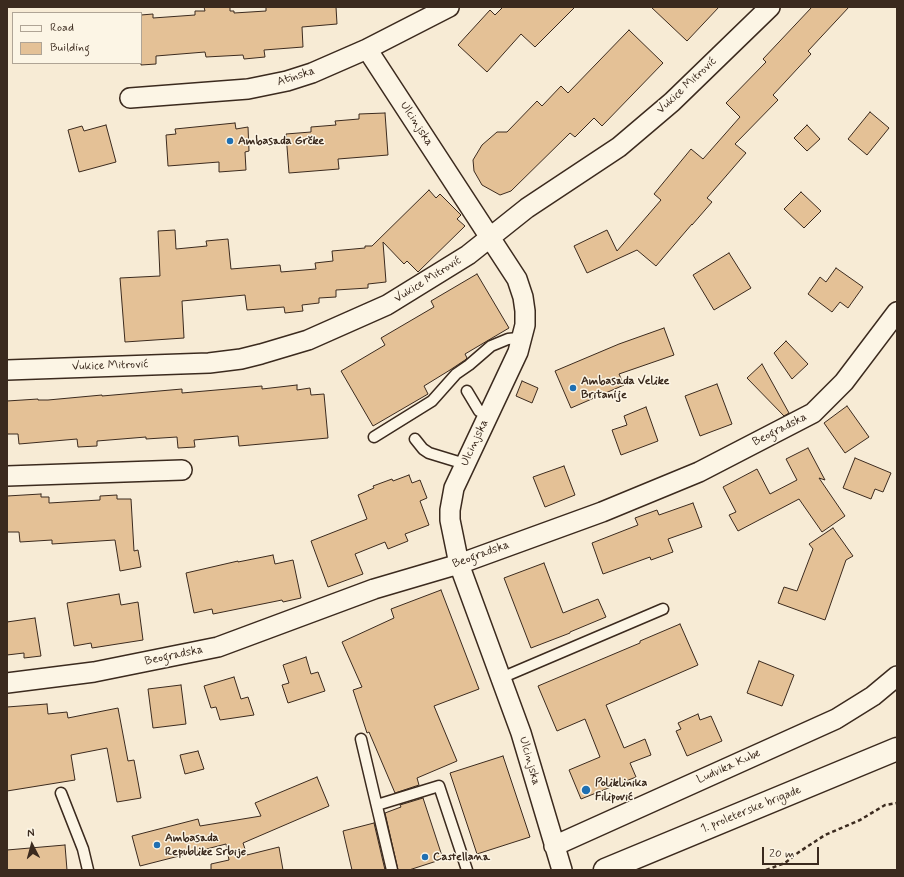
<!DOCTYPE html>
<html>
<head>
<meta charset="utf-8">
<style>
  body { margin:0 }
  #map { position:relative; width:904px; height:877px; overflow:hidden; background:#f7ebd5; font-family:Mynerve,sans-serif }
  canvas { display:block }
  .frame { position:absolute; inset:0; border:8px solid #3b2a1e; pointer-events:none }
  .legend { position:absolute; left:12px; top:12px; width:130px; height:52px; box-sizing:border-box; background:#fcf5e5; border:1px solid #afa495; margin:0; padding:5px 7px; list-style:none; font-size:12px; color:#3b2a1e }
  .legend li { display:flex; align-items:center; gap:8px; height:20px }
  .legend b { width:20px; border:1px solid #afa495 }
  .north { position:absolute; left:12px; top:825px; width:40px; height:40px; -webkit-text-stroke:3px #fcf5e5; paint-order:stroke; rotate:354deg; font-size:11px; font-weight:700; line-height:16px; text-align:center; color:#3b2a1e }
  .north::after { content:''; display:block; margin:auto; width:14px; height:18px; background:#3b2a1e; clip-path:polygon(50% 0,100% 100%,50% 72%,0 100%) }
  .scale { position:absolute; left:762px; top:847px; width:57px; height:18px; box-sizing:border-box; border:2px solid #3b2a1e; border-top:0; padding-left:5px; font-size:12px; line-height:14px; white-space:nowrap; color:#3b2a1e; -webkit-text-stroke:3px #fcf5e5; paint-order:stroke }
</style>
</head>
<body>
<div id="map">
<canvas width="904" height="877"></canvas>
<div class="frame"></div>
<ul class="legend">
<li><b style="height:5px;background:#fcf5e5"></b>Road</li>
<li><b style="height:11px;background:#e4c196"></b>Building</li>
</ul>
<div class="north">N</div>
<div class="scale">20 m</div>
</div>
<script>
const g = document.querySelector('canvas').getContext('2d');
g.lineJoin = 'round';
function fill(path, color) {
  g.fillStyle = color;
  g.fill(path, 'evenodd');
}
function poly(rows) {
  const path = new Path2D();
  for (const r of rows) {
    path.moveTo(r[0], r[1]);
    for (let i = 2; i < r.length; i += 2) path.lineTo(r[i], r[i + 1]);
  }
  return path;
}
function trace(path, color, width, dash) {
  g.strokeStyle = color;
  g.lineWidth = width;
  g.lineCap = dash ? 'butt' : 'round';
  g.setLineDash(dash || []);
  g.stroke(path);
}
function label(font, color, halo, rows, align = 'center') {
  g.font = font + ' Mynerve,sans-serif';
  g.lineWidth = 3;
  g.setLineDash([]);
  g.textBaseline = 'middle';
  g.strokeStyle = halo;
  g.fillStyle = color;
  for (const [text, x, y, turn = 0] of rows) {
    g.save();
    g.translate(x, y);
    g.rotate((+turn || 0) * Math.PI / 180);
    g.textAlign = isNaN(turn) ? turn : align;
    if (halo) g.strokeText(text, 0, 0);
    g.fillText(text, 0, 0);
    g.restore();
  }
}
const building = poly([
  [204,7,230,7,230,11,234,11,234,13,266,11,266,7,336,7,337,24,302,27,303,47,264,50,265,57,244,59,243,55,206,57,205,52,156,56,156,64,141,65,141,15,153,14,153,18,195,15,195,11,205,11,204,7],
  [503,7,575,7,535,47,521,34,487,72,458,45,490,10,495,15,503,7],
  [651,7,719,7,687,41,651,7],
  [812,7,849,7,808,51,811,54,773,95,778,100,735,144,746,153,707,198,712,202,692,225,692,224,656,266,637,250,587,273,574,246,607,230,617,251,661,200,654,194,691,149,703,159,740,117,726,103,766,62,763,59,812,7],
  [629,30,663,63,602,126,594,118,575,137,570,133,511,191,500,195,482,185,474,171,473,160,482,145,497,132,507,132,537,101,542,106,561,86,568,93,629,30],
  [870,112,889,128,867,155,848,139,870,112],
  [385,113,388,155,338,159,339,169,289,173,286,134,311,132,311,127,336,125,335,121,359,119,359,114,385,113],
  [235,123,236,129,248,127,249,151,245,152,246,170,219,172,219,162,168,166,166,135,176,134,175,129,235,123],
  [106,125,116,162,79,172,68,130,82,126,84,131,106,125],
  [807,125,820,139,807,151,794,138,807,125],
  [429,190,436,198,440,194,461,215,457,219,465,226,418,272,407,261,404,264,383,242,386,282,368,284,368,288,336,290,336,297,319,298,319,303,302,305,303,311,285,313,284,307,247,310,245,295,182,301,184,338,125,342,120,278,160,276,158,231,175,230,176,249,207,246,206,241,228,239,231,269,280,265,281,272,316,269,315,263,333,261,332,251,365,248,365,246,372,246,429,190],
  [801,192,821,211,804,228,784,209,801,192],
  [729,253,751,288,714,310,693,275,729,253],
  [836,268,863,287,848,308,840,302,832,312,808,294,820,277,826,282,836,268],
  [477,274,509,328,465,354,467,358,465,360,450,370,424,386,428,394,373,426,341,371,385,345,381,338,434,307,431,301,477,274],
  [664,328,674,355,619,374,624,385,571,408,555,371,619,344,664,328],
  [786,341,808,364,792,379,774,353,786,341],
  [762,364,789,413,784,416,747,378,762,364],
  [522,381,538,388,532,403,516,396,522,381],
  [717,384,732,424,700,436,685,396,717,384],
  [297,385,297,390,310,388,311,395,324,394,328,438,239,446,238,436,194,440,195,447,178,448,177,437,146,439,146,437,97,441,97,446,78,447,77,439,19,444,18,434,7,434,7,401,38,399,38,400,48,400,102,395,102,396,182,389,182,393,262,386,262,389,297,385],
  [847,406,869,437,845,453,824,423,847,406],
  [646,407,658,441,621,455,612,430,627,425,624,416,646,407],
  [808,448,825,480,819,478,845,516,822,532,799,499,738,531,729,515,736,512,723,487,757,469,770,494,797,480,786,459,808,448],
  [855,458,891,473,883,492,875,489,871,499,843,488,855,458],
  [564,466,575,495,545,507,533,477,564,466],
  [409,475,412,483,420,480,427,498,420,501,429,525,405,534,408,541,388,549,385,542,355,554,363,574,328,587,311,541,367,519,358,495,374,488,373,486,392,479,393,481,409,475],
  [41,494,41,497,49,497,49,503,100,500,100,496,117,495,117,499,131,499,134,551,138,550,141,567,120,571,115,540,52,544,52,540,20,542,19,532,7,532,7,496,41,494],
  [693,503,702,527,668,539,673,552,651,560,650,557,603,574,592,543,638,525,635,518,657,510,659,515,693,503],
  [833,528,853,556,846,560,825,620,778,603,784,587,797,591,813,549,809,544,833,528],
  [273,555,275,564,293,560,301,598,283,602,282,600,213,614,212,609,194,613,186,573,238,561,238,562,273,555],
  [544,563,563,613,598,599,606,617,570,632,570,633,531,648,504,578,544,563],
  [441,590,479,689,434,706,457,761,417,778,419,785,395,793,369,732,367,733,353,690,362,687,342,642,394,618,391,609,441,590],
  [119,594,121,605,138,602,143,640,92,648,91,643,74,646,67,603,119,594],
  [35,618,41,656,24,658,24,653,7,655,7,622,35,618],
  [680,624,698,665,606,705,624,748,645,739,651,755,630,763,636,777,581,799,569,770,600,757,585,719,557,731,538,686,640,643,640,641,680,624],
  [306,657,311,674,318,672,325,691,288,703,282,685,289,683,283,665,306,657],
  [759,661,794,675,782,706,747,693,759,661],
  [234,677,241,699,248,697,254,715,220,720,216,707,211,708,204,686,234,677],
  [181,685,186,724,153,728,148,689,181,685],
  [47,704,48,714,67,712,68,718,118,708,128,761,134,760,141,798,117,802,107,748,71,755,75,780,7,791,7,707,47,704],
  [698,714,700,720,711,716,722,741,687,756,676,731,681,729,678,723,698,714],
  [198,751,204,769,185,774,180,755,198,751],
  [503,756,530,837,477,854,450,773,503,756],
  [317,777,329,806,243,843,247,855,279,847,283,870,211,870,211,864,229,860,226,844,140,866,132,836,198,819,200,826,261,816,255,803,317,777],
  [423,798,443,859,409,870,398,870,385,813,401,807,400,805,423,798],
  [374,823,385,870,352,870,343,831,374,823],
  [65,845,67,870,7,870,7,850,65,845]
]);
fill(building, '#e4c196');
trace(building, '#3b2a1e', 1);
const lane = poly([
  [467,391,479,411,488,415],
  [374,437,432,401,456,374,469,365,491,346,508,339,518,338,522,339],
  [415,439,423,449,429,453,465,464],
  [501,678,663,609],
  [361,739,392,870],
  [61,793,83,849,88,870],
  [377,805,439,786,467,870]
]);
const street = poly([
  [367,49,517,279,523,297,525,311,525,325,518,352,454,488,450,510,450,520,459,564,521,733,562,870],
  [130,98,248,89,287,81,312,73,367,49,449,7],
  [7,370,209,363,241,359,261,354,308,340,387,305,468,255,527,208,619,147,672,102,770,7],
  [7,476,182,470],
  [7,683,94,672,218,647,374,589,459,564,602,512,699,472,813,413,844,382,897,312],
  [554,846,836,719,873,696,897,676]
]);
const secondary = poly([
  [605,870,897,749]
]);
trace(lane, '#3b2a1e', 13);
trace(street, '#3b2a1e', 22);
trace(secondary, '#3b2a1e', 25);
trace(poly([
  [766,870,785,863,799,852,825,835,860,820,885,805,897,803]
]), '#3b2a1e', 2.5, [4, 3]);
trace(lane, '#fcf5e5', 10);
trace(street, '#fcf5e5', 19);
trace(secondary, '#fcf5e5', 22);
for (const [x, y, r, color] of [
  [230,141,4,"#1f6fb2"],
  [573,388,4,"#1f6fb2"],
  [586,790,5,"#1f6fb2"],
  [157,845,4,"#1f6fb2"],
  [425,857,4,"#1f6fb2"]
]) {
  const dot = new Path2D();
  dot.arc(x, y, r, 0, 2 * Math.PI);
  g.fillStyle = color;
  g.fill(dot);
  trace(dot, '#fcf5e5', 1.5);
}
label('12px', '#3b2a1e', '#fcf5e5', [
  ["Atinska",296,77,-18],
  ["Vukice Mitrović",687,86,-43],
  ["Ulcinjska",416,124,57],
  ["Vukice Mitrović",428,280,-32],
  ["Vukice Mitrović",110,366,-2],
  ["Beogradska",780,430,-27],
  ["Ulcinjska",475,443,-65],
  ["Beogradska",481,555,-20],
  ["Beogradska",174,656,-12],
  ["Ulcinjska",529,761,74],
  ["Ludvika Kube",729,767,-24],
  ["1. proleterske brigade",751,810,-22]
]);
label('bold 12px', '#3b2a1e', '#fcf5e5', [
  ["Ambasada Grčke",238,141],
  ["Ambasada Velike",581,381],
  ["Britanije",581,395],
  ["Poliklinika",595,783],
  ["Filipović",595,797],
  ["Ambasada",165,838],
  ["Republike Srbije",165,852],
  ["Castellana",433,857]
], 'left');
</script>
</body>
</html>
